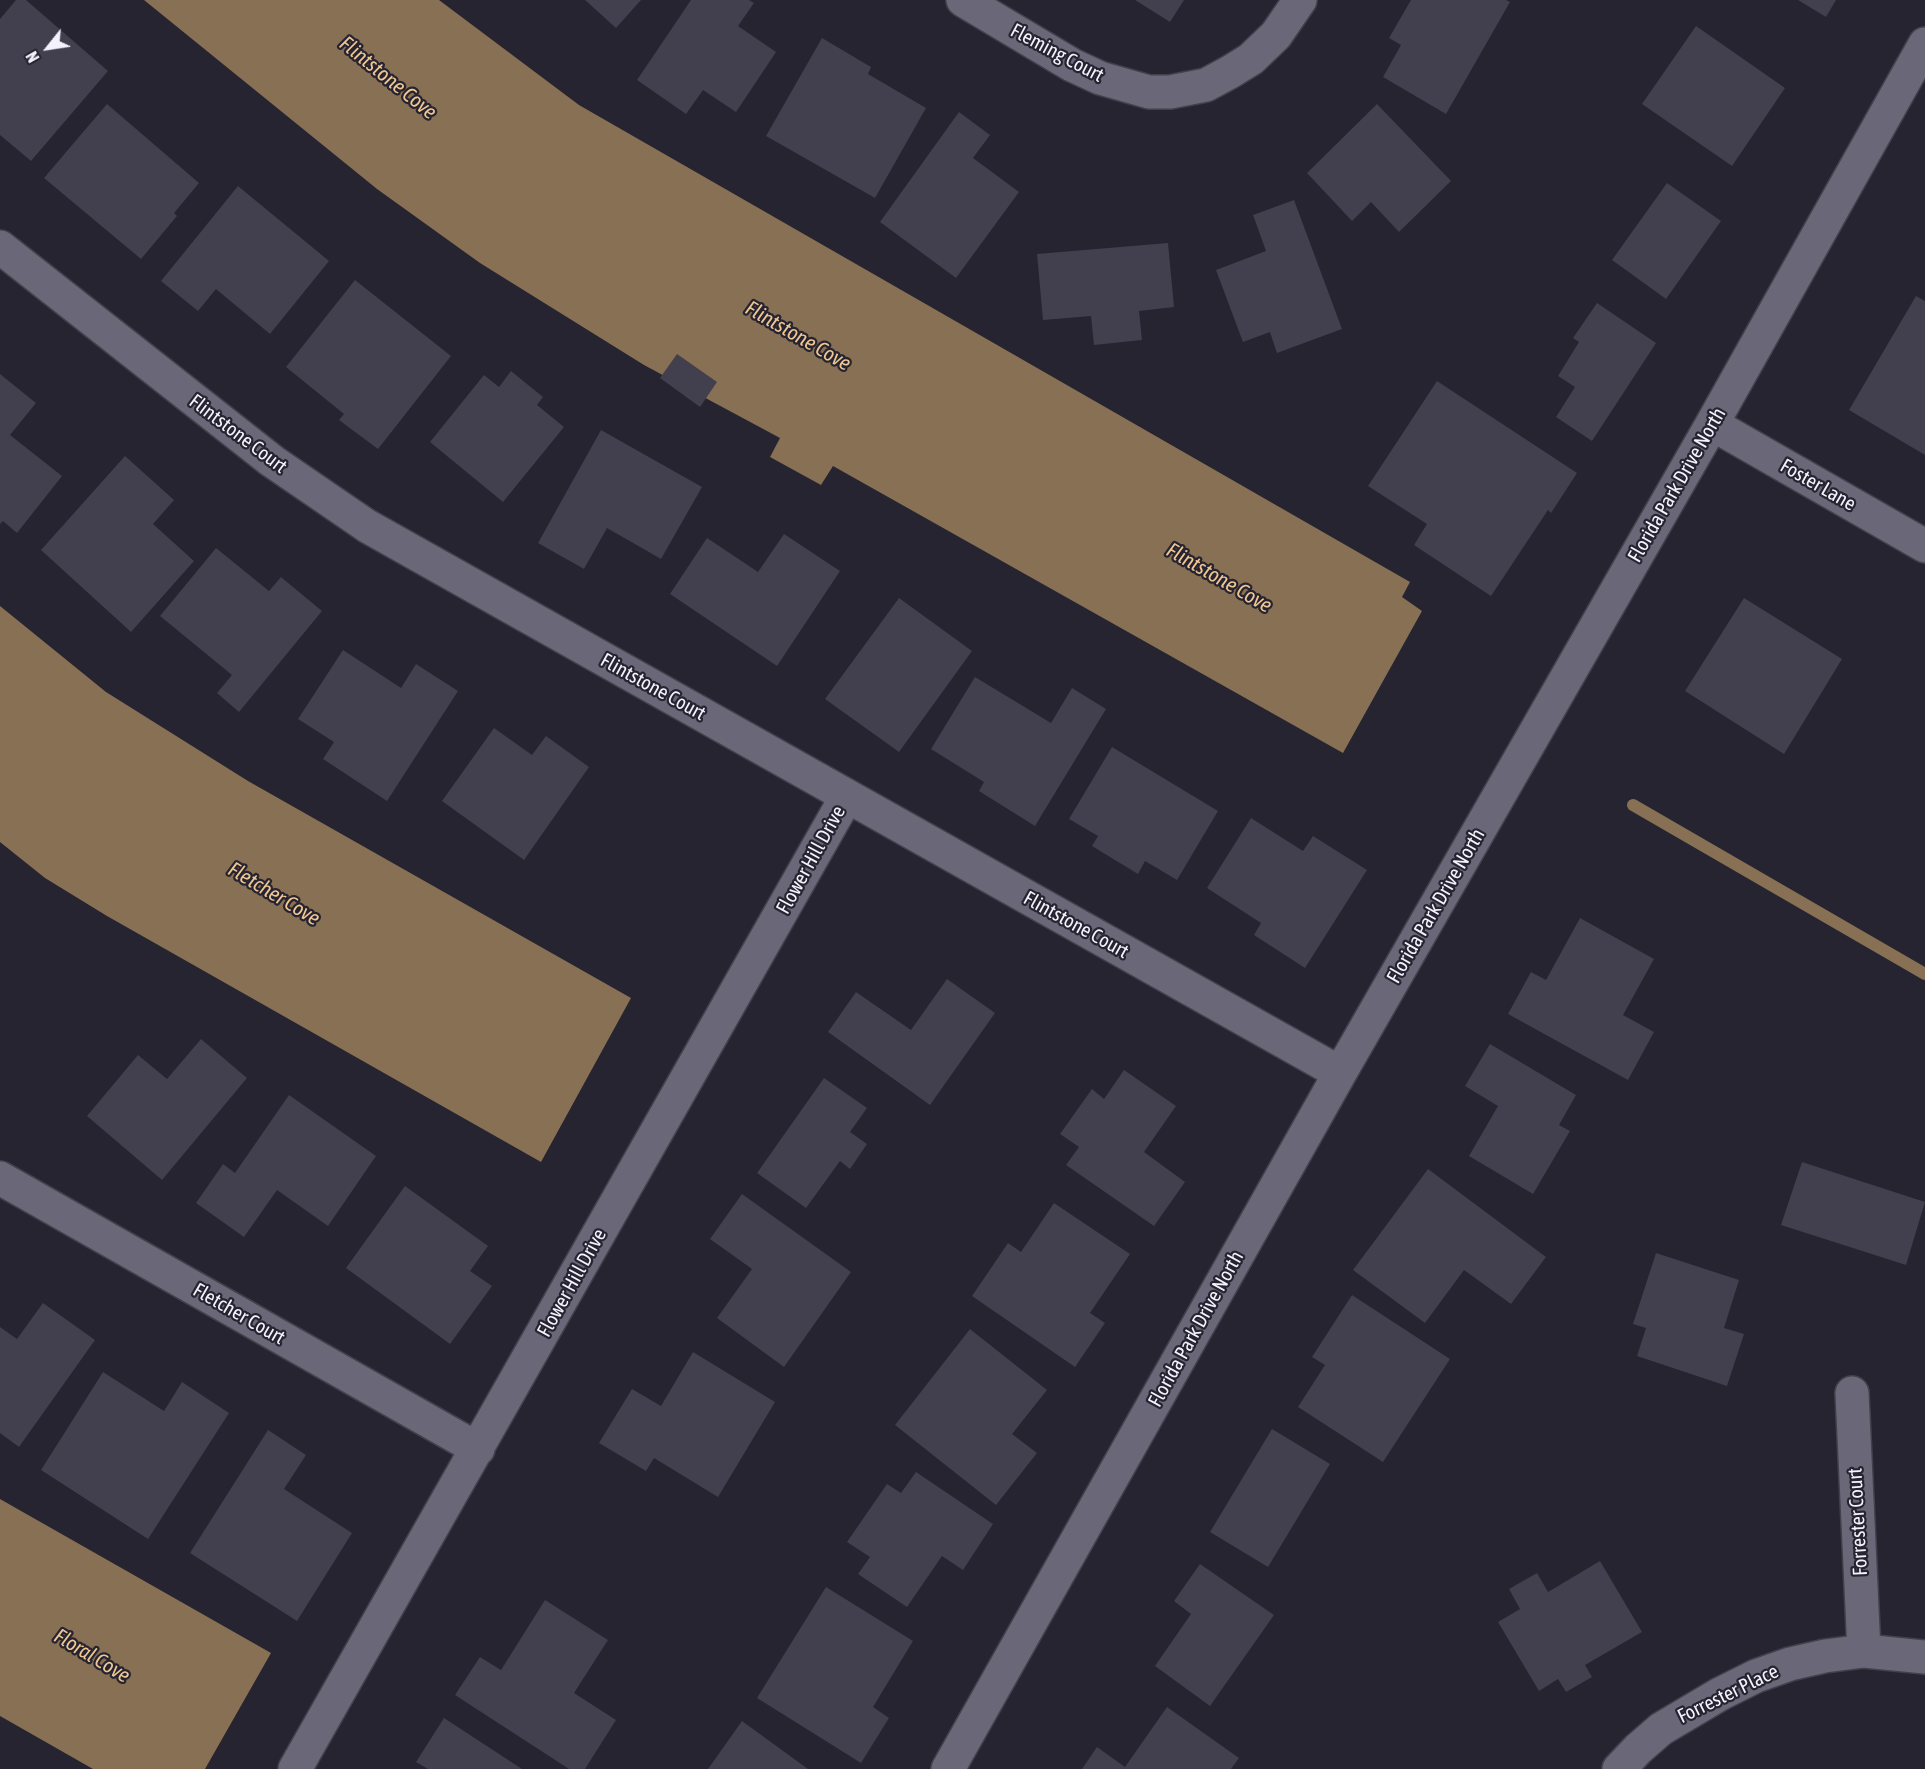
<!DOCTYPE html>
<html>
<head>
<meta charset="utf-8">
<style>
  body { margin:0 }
  #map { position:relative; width:1925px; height:1769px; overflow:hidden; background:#262431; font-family:"Asap Condensed",sans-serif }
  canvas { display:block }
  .north { position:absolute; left:18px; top:18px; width:60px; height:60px; -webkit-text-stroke:4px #262431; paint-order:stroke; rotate:240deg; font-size:16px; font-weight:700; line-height:24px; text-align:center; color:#f4f3fd }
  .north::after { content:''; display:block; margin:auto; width:21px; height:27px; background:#f4f3fd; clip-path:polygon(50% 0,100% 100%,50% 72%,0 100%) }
</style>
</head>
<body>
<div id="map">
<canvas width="1925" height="1769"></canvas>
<div class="north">N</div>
</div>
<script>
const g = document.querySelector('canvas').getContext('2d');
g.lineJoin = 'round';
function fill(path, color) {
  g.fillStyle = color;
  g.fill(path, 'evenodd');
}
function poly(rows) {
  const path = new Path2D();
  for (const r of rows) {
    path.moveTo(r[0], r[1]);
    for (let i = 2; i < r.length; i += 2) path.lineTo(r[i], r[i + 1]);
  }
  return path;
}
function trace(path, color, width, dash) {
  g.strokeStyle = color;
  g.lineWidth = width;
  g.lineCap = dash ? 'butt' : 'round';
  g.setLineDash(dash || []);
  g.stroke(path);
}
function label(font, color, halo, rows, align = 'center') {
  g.font = font + ' "Asap Condensed",sans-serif';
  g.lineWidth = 4.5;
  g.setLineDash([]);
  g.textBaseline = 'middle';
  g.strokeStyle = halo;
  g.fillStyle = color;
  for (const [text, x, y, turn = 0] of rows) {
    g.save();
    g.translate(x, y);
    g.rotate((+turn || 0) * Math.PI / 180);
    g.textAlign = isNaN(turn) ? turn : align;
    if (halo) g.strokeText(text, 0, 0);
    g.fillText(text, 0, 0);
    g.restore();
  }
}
fill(poly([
  [144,0,439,0,579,105,1410,582,1402,597,1422,611,1343,753,833,466,821,485,770,457,780,438,644,365,480,263,377,189],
  [0,606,106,692,248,781,631,998,541,1162,107,916,45,878,0,842],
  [0,1499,271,1653,205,1769,93,1769,0,1716]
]), '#877053');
trace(poly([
  [1633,805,1925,974]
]), '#877053', 12);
fill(poly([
  [16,0,26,0,108,71,31,161,0,135,0,19],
  [585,0,641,0,616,28],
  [691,0,749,0,754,3,738,26,776,52,736,112,703,90,686,114,637,80],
  [1135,0,1184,0,1170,22],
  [1411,0,1506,0,1510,2,1446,114,1383,77,1401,45,1389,38],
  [1798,0,1836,0,1826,17],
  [1696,26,1785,88,1732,166,1642,104],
  [822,38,871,67,868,74,926,108,875,198,766,136],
  [107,104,199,183,174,213,177,216,141,259,44,178],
  [1377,104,1451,181,1399,232,1371,202,1352,221,1307,173],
  [959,112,990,135,973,158,1019,192,956,278,880,222],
  [1667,183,1721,221,1666,299,1612,260],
  [238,186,329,261,270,334,216,289,198,311,161,281],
  [1294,200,1342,329,1277,353,1270,332,1243,342,1216,270,1266,251,1253,215],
  [1168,243,1174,307,1139,311,1142,340,1094,345,1091,316,1043,320,1037,254],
  [355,280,451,356,378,449,339,420,344,414,286,367],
  [1916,296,1925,301,1925,455,1849,410],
  [1597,303,1656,343,1592,441,1556,417,1575,387,1558,376,1579,342,1573,338],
  [677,354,717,382,700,407,660,378],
  [511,371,543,397,537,405,564,427,503,502,430,442,484,375,499,387],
  [0,374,36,403,10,435,62,476,17,533,3,521,0,524],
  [1437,381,1577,473,1551,513,1548,510,1491,596,1414,545,1427,524,1368,486],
  [601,430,702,487,661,559,607,528,584,569,538,543],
  [125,456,174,500,153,524,194,561,131,632,41,550],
  [784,534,840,571,777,666,670,594,707,538,758,572],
  [216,548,269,591,281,577,322,611,239,712,217,693,232,675,160,616],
  [899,598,972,651,899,752,825,699],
  [1744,598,1842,659,1784,754,1685,691],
  [343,650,401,688,416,664,458,691,387,801,323,759,334,742,298,719],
  [975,677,1051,723,1072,688,1106,709,1035,826,979,791,984,782,931,749],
  [494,728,532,755,546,736,589,767,524,860,442,801],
  [1112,747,1218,811,1177,880,1145,861,1138,874,1092,846,1098,836,1069,819],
  [1251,818,1303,851,1313,836,1367,870,1305,968,1254,935,1261,923,1207,888],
  [1580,918,1654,959,1623,1015,1654,1032,1628,1080,1508,1014,1531,972,1546,980],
  [947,979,995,1013,930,1105,828,1032,856,992,911,1030],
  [201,1039,247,1078,162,1180,87,1116,138,1055,167,1079],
  [1490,1044,1576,1095,1559,1125,1570,1131,1533,1194,1469,1156,1498,1106,1465,1086],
  [1124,1070,1176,1106,1144,1152,1185,1182,1154,1226,1066,1165,1079,1147,1060,1134,1092,1089,1104,1099],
  [824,1078,867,1108,850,1132,867,1144,850,1169,840,1161,806,1208,757,1173],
  [289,1095,376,1156,328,1226,277,1190,244,1237,196,1203,223,1164,235,1173],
  [1802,1162,1925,1202,1906,1265,1781,1225],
  [1428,1169,1546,1257,1511,1304,1464,1270,1425,1323,1353,1270],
  [405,1186,488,1246,470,1271,492,1286,450,1344,346,1268],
  [742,1194,851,1272,784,1367,717,1318,752,1269,710,1239],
  [1054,1203,1130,1254,1090,1313,1105,1323,1075,1367,972,1296,1008,1243,1021,1252],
  [1656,1253,1739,1280,1724,1328,1744,1334,1727,1386,1637,1356,1646,1328,1633,1324],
  [1352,1295,1450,1359,1383,1462,1298,1407,1325,1365,1312,1357],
  [43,1303,95,1340,19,1447,0,1433,0,1327,17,1339],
  [970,1329,1047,1390,1012,1434,1037,1453,996,1505,895,1425],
  [693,1352,775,1402,718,1497,654,1458,646,1471,599,1443,632,1389,661,1406],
  [103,1372,164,1411,182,1382,229,1413,148,1539,41,1470],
  [1272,1429,1330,1464,1268,1567,1210,1532],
  [268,1430,306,1455,284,1489,352,1533,297,1621,190,1553],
  [916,1472,993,1524,963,1570,942,1556,907,1607,858,1574,870,1557,847,1542,887,1484,901,1493],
  [1600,1561,1642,1632,1585,1665,1592,1677,1566,1692,1558,1679,1539,1691,1498,1622,1520,1609,1509,1589,1537,1573,1548,1592],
  [1200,1564,1274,1615,1210,1706,1155,1666,1191,1614,1174,1601],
  [826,1587,913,1641,873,1707,889,1718,861,1763,757,1698],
  [545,1600,608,1640,574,1693,616,1720,585,1769,569,1769,455,1695,480,1657,501,1670],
  [1167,1707,1239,1758,1231,1769,1082,1769,1097,1747,1125,1767],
  [444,1718,522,1769,428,1769,416,1762],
  [742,1721,808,1769,708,1769]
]), '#423f4e');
const minor = poly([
  [963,0,1072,65,1100,78,1149,92,1170,92,1206,85,1230,72,1251,59,1276,35,1300,0],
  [0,247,272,461,367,526,1340,1073],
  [1712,424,1925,546],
  [0,1178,478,1449],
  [1852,1393,1864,1651],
  [295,1769,847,796],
  [948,1769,1340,1073,1712,424,1925,44],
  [1619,1769,1638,1749,1661,1729,1720,1694,1756,1676,1790,1664,1825,1656,1864,1651,1925,1657]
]);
trace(minor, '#41404b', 36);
trace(minor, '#6a6878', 33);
label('20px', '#f4f3fd', '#262431', [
  ["Fleming Court",1057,53,28],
  ["Flintstone Court",238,434,37],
  ["Florida Park Drive North",1677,485,-60],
  ["Foster Lane",1818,485,30],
  ["Flintstone Court",653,687,29],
  ["Flower Hill Drive",811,860,-61],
  ["Florida Park Drive North",1436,906,-60],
  ["Flintstone Court",1076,925,29],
  ["Flower Hill Drive",572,1283,-61],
  ["Fletcher Court",239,1314,30],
  ["Florida Park Drive North",1196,1329,-61],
  ["Forrester Court",1858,1522,-93],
  ["Forrester Place",1728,1694,-26]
]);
label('italic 21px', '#f0c793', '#262431', [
  ["Flintstone Cove",388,78,39],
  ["Flintstone Cove",798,336,30],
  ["Flintstone Cove",1219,578,30],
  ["Fletcher Cove",274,894,31],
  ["Floral Cove",92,1656,31]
]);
</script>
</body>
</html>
